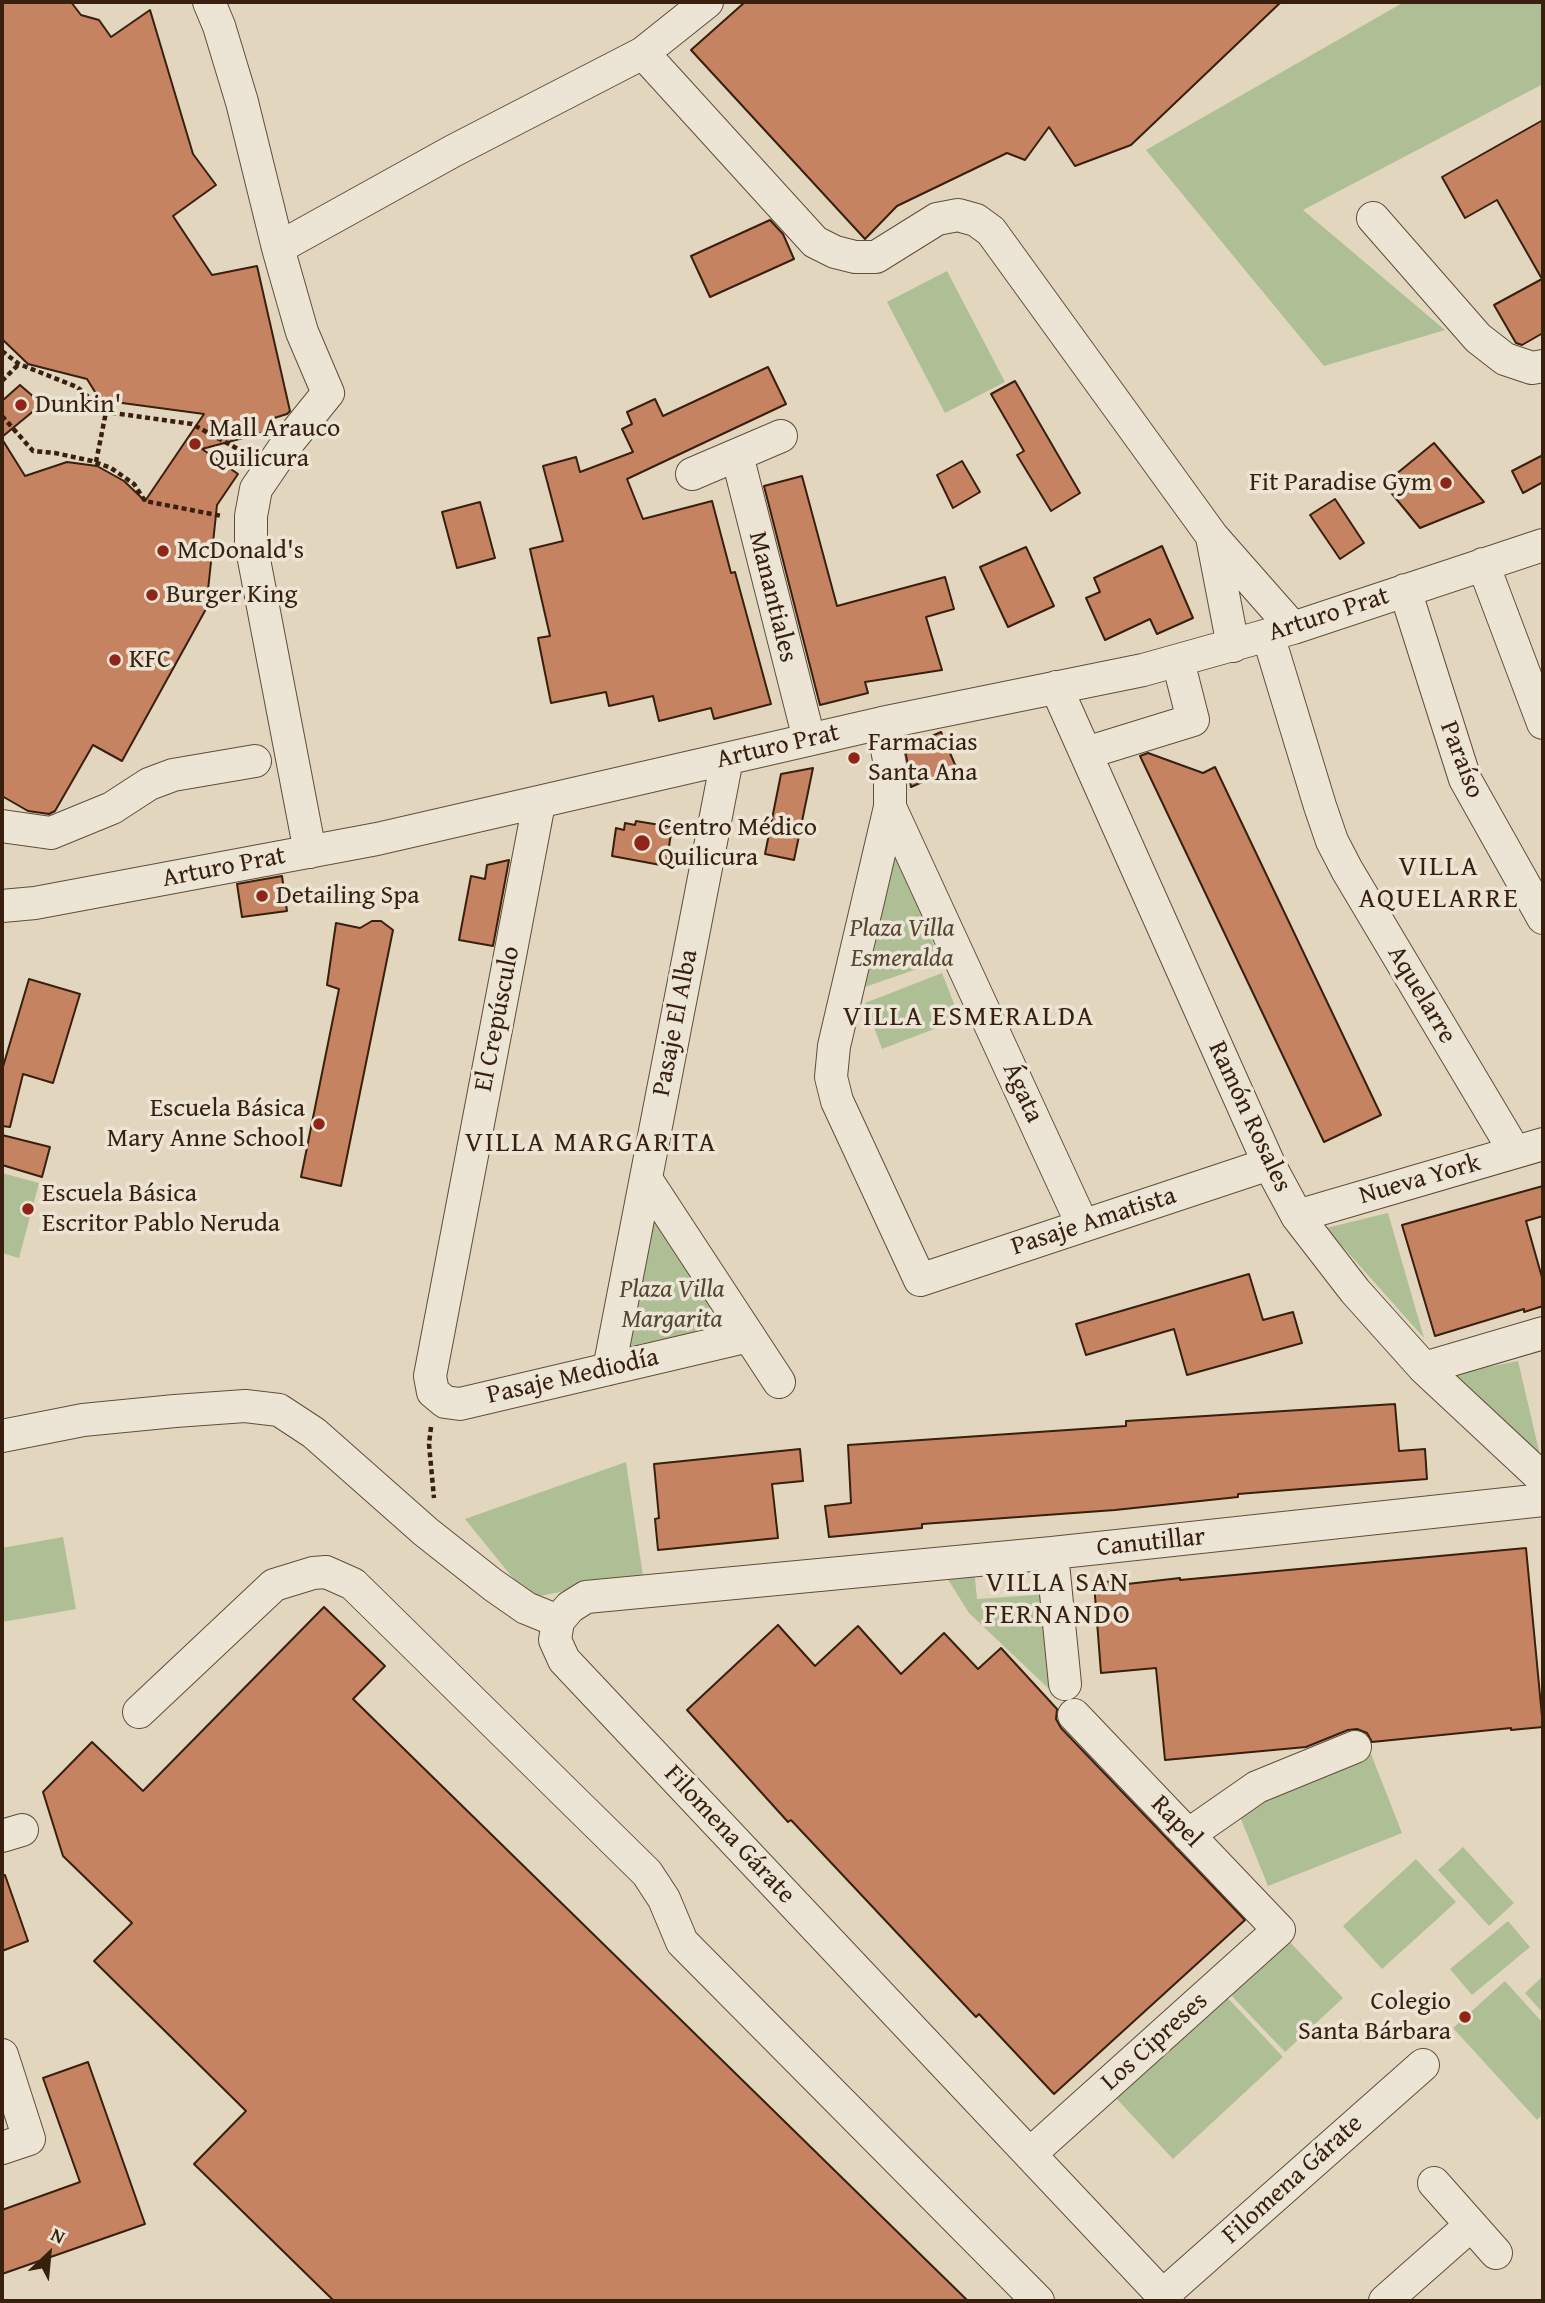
<!DOCTYPE html>
<html>
<head>
<meta charset="utf-8">
<style>
  body { margin:0 }
  #map { position:relative; width:1545px; height:2303px; overflow:hidden; background:#e2d7be; font-family:"Gentium Book Plus",serif }
  canvas { display:block }
  .frame { position:absolute; inset:0; border:4px solid #381f0e; pointer-events:none }
  .north { position:absolute; left:14px; top:2219px; width:70px; height:70px; -webkit-text-stroke:5px #ece5d5; paint-order:stroke; rotate:26deg; font-size:19px; font-weight:700; line-height:28px; text-align:center; color:#381f0e }
  .north::after { content:''; display:block; margin:auto; width:24px; height:32px; background:#381f0e; clip-path:polygon(50% 0,100% 100%,50% 72%,0 100%) }
</style>
</head>
<body>
<div id="map">
<canvas width="1545" height="2303"></canvas>
<div class="frame"></div>
<div class="north">N</div>
</div>
<script>
const g = document.querySelector('canvas').getContext('2d');
g.lineJoin = 'round';
function fill(path, color) {
  g.fillStyle = color;
  g.fill(path, 'evenodd');
}
function poly(rows) {
  const path = new Path2D();
  for (const r of rows) {
    path.moveTo(r[0], r[1]);
    for (let i = 2; i < r.length; i += 2) path.lineTo(r[i], r[i + 1]);
  }
  return path;
}
function trace(path, color, width, dash) {
  g.strokeStyle = color;
  g.lineWidth = width;
  g.lineCap = dash ? 'butt' : 'round';
  g.setLineDash(dash || []);
  g.stroke(path);
}
function label(font, color, halo, rows, align = 'center') {
  g.font = font + ' "Gentium Book Plus",serif';
  g.lineWidth = 7;
  g.setLineDash([]);
  g.textBaseline = 'middle';
  g.strokeStyle = halo;
  g.fillStyle = color;
  for (const [text, x, y, turn = 0] of rows) {
    g.save();
    g.translate(x, y);
    g.rotate((+turn || 0) * Math.PI / 180);
    g.textAlign = isNaN(turn) ? turn : align;
    if (halo) g.strokeText(text, 0, 0);
    g.fillText(text, 0, 0);
    g.restore();
  }
}
fill(poly([
  [1404,2,1543,2,1543,84,1303,210,1445,330,1324,366,1146,150],
  [947,271,1005,382,945,413,887,302],
  [894,844,940,961,862,988],
  [942,973,960,1019,882,1049,865,1003],
  [2,1173,39,1183,19,1258,2,1253],
  [652,1204,724,1310,713,1336,624,1357],
  [1388,1213,1424,1338,1326,1228],
  [1518,1361,1540,1455,1453,1374],
  [626,1462,643,1576,529,1598,465,1519],
  [63,1537,76,1609,2,1622,2,1548],
  [1043,1563,1051,1686,1048,1688,969,1613,942,1570,974,1568,977,1599,1035,1595,1034,1564],
  [1371,1754,1402,1833,1268,1886,1236,1807],
  [1463,1847,1514,1903,1489,1926,1438,1870],
  [1416,1859,1456,1902,1382,1969,1343,1926],
  [1508,1921,1530,1947,1472,1995,1450,1969],
  [1287,1939,1343,1998,1285,2052,1229,1993],
  [1543,1976,1543,2013,1525,1993],
  [1505,1981,1543,2023,1543,2114,1537,2120,1453,2028],
  [1224,1994,1283,2057,1173,2159,1114,2096]
]), '#afbf95');
const building = poly([
  [2,2,71,2,81,15,99,20,111,37,150,10,193,154,216,185,173,216,212,275,257,266,290,411,287,414,271,419,273,430,202,449,238,474,217,505,206,609,122,761,93,745,55,811,49,814,28,811,2,796,2,439,25,476,67,462,97,466,124,481,145,501,204,414,100,400,87,379,28,364,2,339,2,2],
  [745,2,1281,2,1131,145,1075,166,1049,127,1025,160,1007,153,897,206,865,239,691,50,745,2],
  [1543,120,1543,333,1522,345,1516,343,1494,305,1542,279,1497,200,1465,218,1442,177,1543,120],
  [770,220,783,234,794,259,710,297,691,256,770,220],
  [768,367,786,404,627,479,643,519,712,501,731,573,735,572,771,704,714,719,711,708,659,721,653,696,609,706,606,692,551,703,538,638,550,636,530,549,563,541,543,466,576,457,580,472,633,452,622,429,632,424,627,412,655,399,663,416,768,367],
  [1015,381,1080,493,1051,511,1017,455,1024,451,991,394,1015,381],
  [20,385,42,404,2,437,2,401,20,385],
  [1434,443,1484,502,1420,528,1384,484,1434,443],
  [1543,455,1543,482,1523,493,1512,471,1543,455],
  [962,461,980,492,953,508,937,475,962,461],
  [802,476,837,606,945,577,954,609,926,617,942,670,865,682,868,693,820,705,764,486,802,476],
  [1335,499,1364,543,1340,559,1310,515,1335,499],
  [480,502,495,558,457,568,442,512,480,502],
  [1162,546,1193,618,1157,634,1150,619,1105,640,1086,598,1100,592,1094,578,1162,546],
  [1026,547,1054,606,1008,627,980,567,1026,547],
  [941,732,956,767,911,787,905,748,941,732],
  [1148,753,1203,773,1215,767,1381,1115,1324,1142,1140,756,1148,753],
  [813,768,794,860,765,854,781,774,813,768],
  [636,821,672,827,666,866,612,856,616,828,624,830,625,823,635,825,636,821],
  [509,860,493,946,459,940,471,876,485,879,487,865,509,860],
  [282,876,287,911,242,917,237,884,282,876],
  [372,921,381,921,393,930,341,1186,301,1177,339,989,327,985,336,923,360,928,372,921],
  [29,979,80,994,53,1083,23,1074,10,1127,2,1126,2,1070,29,979],
  [2,1135,50,1147,42,1177,2,1165,2,1135],
  [1543,1186,1543,1216,1526,1221,1543,1281,1543,1306,1524,1312,1524,1309,1435,1336,1402,1225,1543,1186],
  [1249,1274,1263,1320,1293,1312,1302,1343,1187,1375,1174,1329,1086,1355,1076,1324,1249,1274],
  [1395,1404,1399,1451,1425,1449,1427,1479,1238,1494,1238,1497,1115,1510,922,1524,922,1528,829,1537,825,1506,851,1503,848,1445,1126,1426,1126,1421,1395,1404],
  [800,1449,803,1481,772,1484,778,1538,658,1550,655,1519,659,1518,654,1464,800,1449],
  [1526,1548,1543,1727,1511,1730,1511,1728,1372,1742,1367,1733,1357,1729,1348,1730,1306,1747,1165,1760,1156,1668,1101,1673,1094,1583,1126,1580,1127,1584,1180,1578,1180,1580,1526,1548],
  [324,1607,385,1666,353,1699,968,2301,334,2301,194,2164,246,2111,94,1961,132,1923,63,1856,43,1792,92,1742,143,1791,324,1607],
  [778,1625,815,1666,858,1626,901,1674,944,1633,978,1669,1001,1648,1057,1709,1056,1719,1061,1728,1245,1920,1054,2094,979,2014,976,2017,791,1820,788,1822,687,1710,778,1625],
  [5,1875,28,1941,2,1951,2,1876,5,1875],
  [88,2062,145,2224,2,2274,2,2210,80,2182,43,2078,88,2062]
]);
fill(building, '#c58362');
trace(building, '#381f0e', 2);
const minor = poly([
  [209,2,219,26,242,102,278,248,302,332,328,393,286,445,256,489,251,516,251,544,310,852],
  [643,53,815,242,835,252,855,257,876,257,937,219,958,215,976,220,991,231,1212,536,1293,628],
  [1373,218,1478,338,1505,359,1532,368,1543,366],
  [278,248,453,151,643,53,707,2],
  [737,455,809,739],
  [692,474,781,436],
  [1212,537,1233,646],
  [1483,564,1543,723],
  [1405,590,1465,779,1543,918],
  [1268,635,1320,806,1332,841,1347,870,1515,1152],
  [1056,687,1269,1164,1297,1216,1355,1291,1424,1368,1543,1479],
  [882,723,890,765,890,807,834,1046,831,1077,837,1101,920,1280,1269,1164],
  [1086,753,1193,720,1178,661],
  [539,803,430,1376,433,1392,445,1402,460,1404,749,1336],
  [890,807,1083,1226],
  [2,826,51,833,112,808,149,784,173,775,255,761],
  [2,906,35,903,377,839,882,723,1143,670,1293,628,1543,545],
  [646,1179,779,1382],
  [1297,1216,1543,1144],
  [1424,1368,1543,1333],
  [609,1369,727,759],
  [2,1436,83,1420,175,1411,245,1406,279,1410,314,1433,426,1532,493,1585,526,1608,558,1621],
  [1052,1553,1065,1684],
  [139,1712,274,1585,313,1573,326,1572,353,1584,647,1873,664,1899,682,1942,1038,2301],
  [1188,1835,1257,1787,1355,1747],
  [2,1836,22,1830],
  [2,2055,29,2139,2,2148],
  [1030,2154,1279,1930,1074,1715],
  [1434,2183,1496,2253],
  [1162,2296,1423,2065],
  [1168,2301,564,1660,555,1640,558,1621,570,1607,586,1597,1052,1553,1543,1500],
  [1385,2301,1471,2225]
]);
trace(minor, '#624d3a', 34);
trace(poly([
  [2,351,19,364,77,387,106,412,192,424,247,454],
  [2,381,19,364],
  [2,416,33,451,55,453,92,461,111,468,134,484,145,501,222,516],
  [96,462,106,412],
  [431,1427,429,1444,434,1498]
]), '#381f0e', 4.5, [5, 3.5]);
trace(minor, '#ece5d5', 32);
for (const [x, y, r, color] of [
  [21,405,7,"#8f2418"],
  [195,444,7,"#8f2418"],
  [1446,483,7,"#8f2418"],
  [163,551,7,"#8f2418"],
  [152,595,7,"#8f2418"],
  [115,660,7,"#8f2418"],
  [854,758,7,"#8f2418"],
  [642,843,9,"#8f2418"],
  [262,896,7,"#8f2418"],
  [319,1124,7,"#8f2418"],
  [28,1209,7,"#8f2418"],
  [1465,2017,7,"#8f2418"]
]) {
  const dot = new Path2D();
  dot.arc(x, y, r, 0, 2 * Math.PI);
  g.fillStyle = color;
  g.fill(dot);
  trace(dot, '#ece5d5', 2.5);
}
label('26px', '#381f0e', '#ece5d5', [
  ["Dunkin'",35,405],
  ["Mall Arauco",209,429],
  ["Quilicura",209,459],
  ["Fit Paradise Gym",1432,483,"right"],
  ["McDonald's",177,551],
  ["Burger King",166,595],
  ["KFC",129,660],
  ["Farmacias",868,743],
  ["Santa Ana",868,773],
  ["Centro Médico",658,828],
  ["Quilicura",658,858],
  ["Detailing Spa",276,896],
  ["Escuela Básica",305,1109,"right"],
  ["Mary Anne School",305,1139,"right"],
  ["Escuela Básica",42,1194],
  ["Escritor Pablo Neruda",42,1224],
  ["Colegio",1451,2002,"right"],
  ["Santa Bárbara",1451,2032,"right"]
], 'left');
label('26px', '#381f0e', '#ece5d5', [
  ["Manantiales",772,597,76],
  ["Arturo Prat",1329,615,-18],
  ["Arturo Prat",778,747,-13],
  ["Paraíso",1461,760,69],
  ["Arturo Prat",224,868,-11],
  ["Aquelarre",1421,995,59],
  ["El Crepúsculo",498,1019,-79],
  ["Pasaje El Alba",676,1023,-79],
  ["Ágata",1022,1093,65],
  ["Ramón Rosales",1249,1117,65],
  ["Nueva York",1420,1180,-16],
  ["Pasaje Amatista",1094,1222,-18],
  ["Pasaje Mediodía",573,1377,-13],
  ["Canutillar",1151,1543,-6],
  ["Rapel",1176,1822,46],
  ["Filomena Gárate",729,1835,47],
  ["Los Cipreses",1155,2042,-42],
  ["Filomena Gárate",1293,2180,-42]
]);
label('italic 26px', '#564730', '#ece5d5', [
  ["Plaza Villa",902,929],
  ["Esmeralda",902,959],
  ["Plaza Villa",672,1290],
  ["Margarita",672,1320]
]);
g.letterSpacing = '2px';
label('28px', '#381f0e', '#ece5d5', [
  ["VILLA",1439,868],
  ["AQUELARRE",1439,900],
  ["VILLA ESMERALDA",969,1018],
  ["VILLA MARGARITA",591,1144],
  ["VILLA SAN",1058,1584],
  ["FERNANDO",1058,1616]
]);
g.letterSpacing = '0px';
</script>
</body>
</html>
